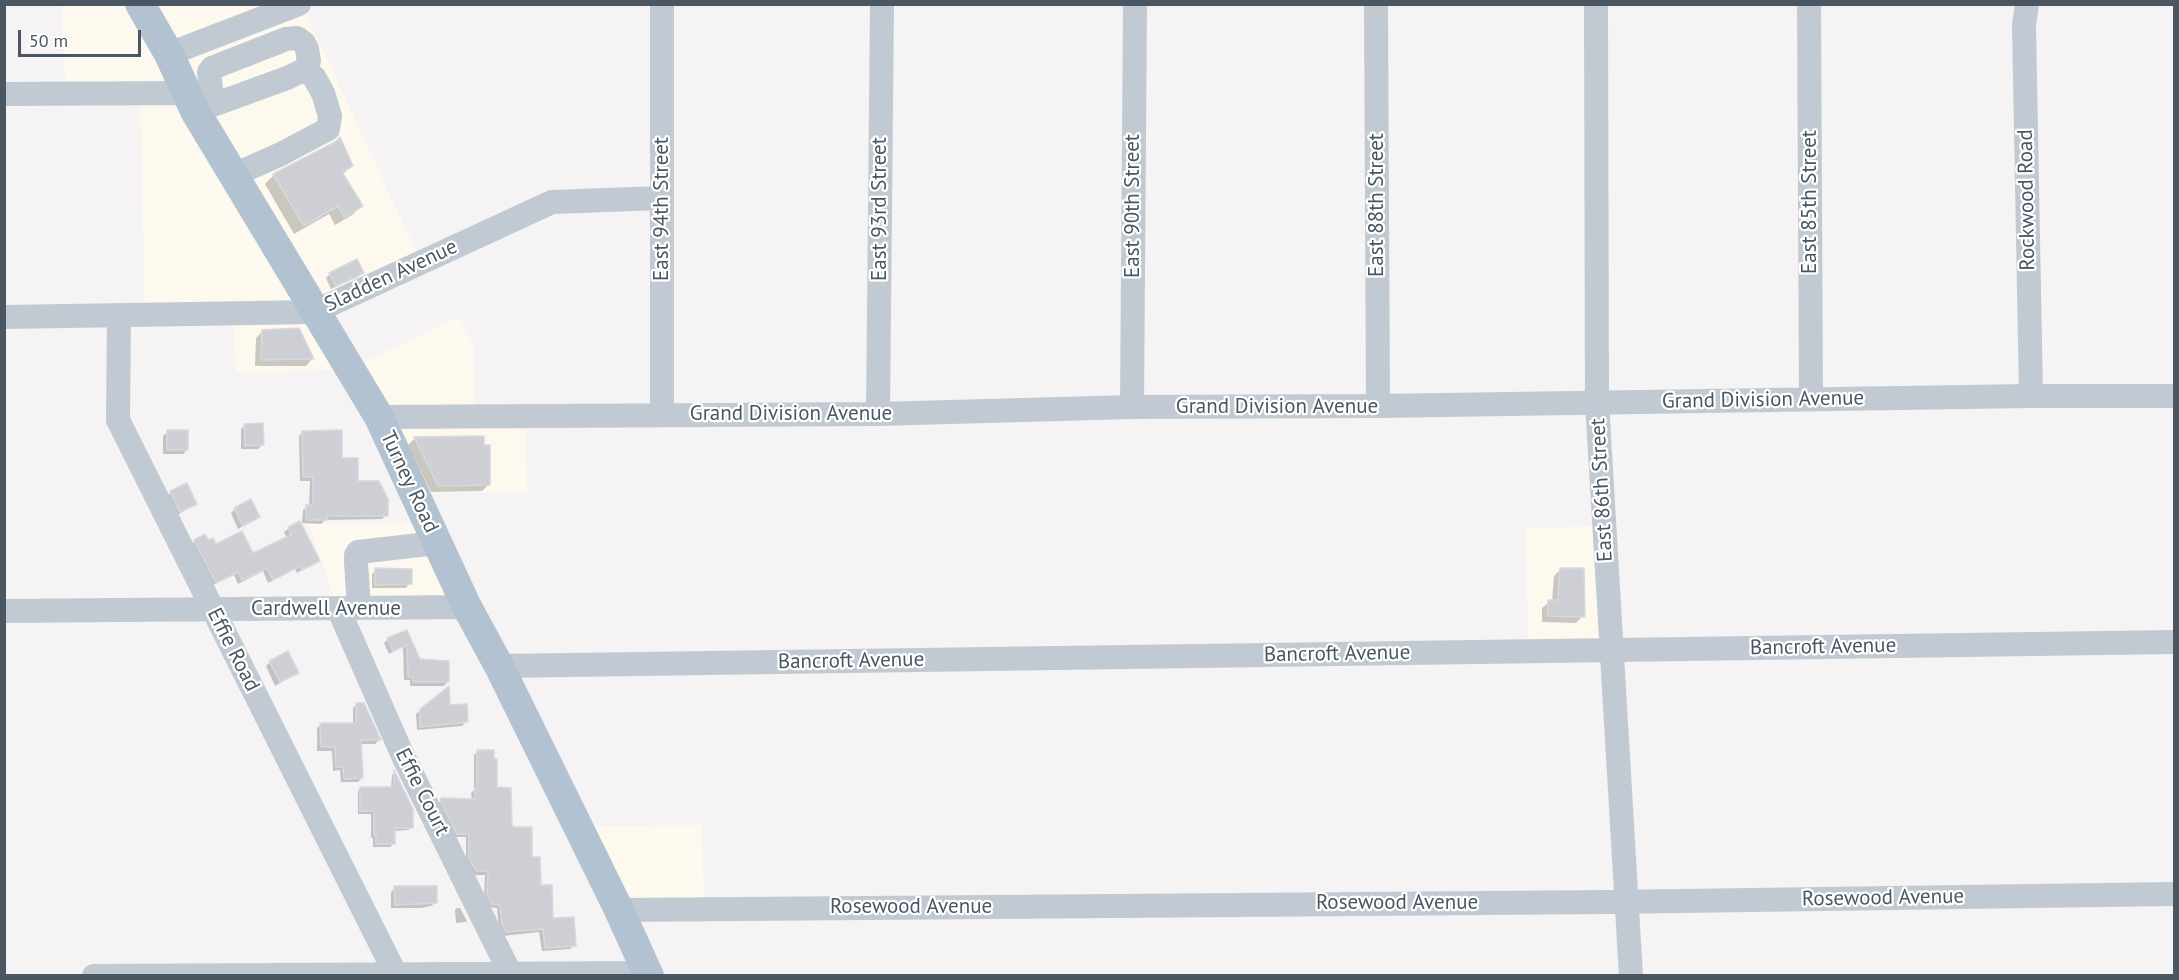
<!DOCTYPE html>
<html>
<head>
<meta charset="utf-8">
<style>
  body { margin:0 }
  #map { position:relative; width:2179px; height:980px; overflow:hidden; background:#f5f3f3; font-family:"PT Sans",sans-serif }
  canvas { display:block }
  .frame { position:absolute; inset:0; border:6px solid #4a5661; pointer-events:none }
  .scale { position:absolute; left:18px; top:30px; width:123px; height:27px; box-sizing:border-box; border:3px solid #4a5661; border-top:0; padding-left:8px; font-size:18px; line-height:21px; white-space:nowrap; color:#4a5661; -webkit-text-stroke:4px #fff; paint-order:stroke }
</style>
</head>
<body>
<div id="map">
<canvas width="2179" height="980"></canvas>
<div class="frame"></div>
<div class="scale">50 m</div>
</div>
<script>
const g = document.querySelector('canvas').getContext('2d');
g.lineJoin = 'round';
function fill(path, color) {
  g.fillStyle = color;
  g.fill(path, 'evenodd');
}
function poly(rows) {
  const path = new Path2D();
  for (const r of rows) {
    path.moveTo(r[0], r[1]);
    for (let i = 2; i < r.length; i += 2) path.lineTo(r[i], r[i + 1]);
  }
  return path;
}
function trace(path, color, width, dash) {
  g.strokeStyle = color;
  g.lineWidth = width;
  g.lineCap = dash ? 'butt' : 'round';
  g.setLineDash(dash || []);
  g.stroke(path);
}
function label(font, color, halo, rows, align = 'center') {
  g.font = font + ' "PT Sans",sans-serif';
  g.lineWidth = 4.5;
  g.setLineDash([]);
  g.textBaseline = 'middle';
  g.strokeStyle = halo;
  g.fillStyle = color;
  for (const [text, x, y, turn = 0] of rows) {
    g.save();
    g.translate(x, y);
    g.rotate((+turn || 0) * Math.PI / 180);
    g.textAlign = isNaN(turn) ? turn : align;
    if (halo) g.strokeText(text, 0, 0);
    g.fillText(text, 0, 0);
    g.restore();
  }
}
fill(poly([
  [69,4,302,5,421,262,315,312,350,369,459,317,473,343,474,416,526,416,527,492,414,493,350,370,236,372,233,314,145,316,140,94,66,94,62,8],
  [428,523,467,607,338,608,308,524],
  [1604,526,1611,650,1528,651,1526,528],
  [702,825,704,909,619,910,578,826]
]), '#fdf9ef');
fill(poly([
  [336,143,351,166,342,175,361,206,352,215,335,225,329,214,294,234,265,184,274,175],
  [362,273,358,277,331,289,326,278,330,274],
  [298,329,312,359,306,366,255,366,256,338,263,331],
  [245,425,262,445,258,449,241,449,241,429],
  [167,432,187,450,183,454,163,454,163,436],
  [303,432,340,460,357,483,386,515,382,519,325,520,321,524,302,523,303,510,309,506,310,481,300,481,299,436],
  [482,437,489,484,482,491,431,492,408,445,415,438],
  [171,492,195,504,176,516,167,496],
  [235,509,258,517,238,529,231,513],
  [289,528,318,561,297,573,295,569,268,583,263,571,238,584,234,575,211,586,191,545,195,541,207,542,215,547,252,555,287,538,284,532],
  [1561,569,1583,616,1576,623,1542,622,1542,608,1549,602,1552,602,1554,576],
  [376,570,410,583,406,588,372,588,372,574],
  [406,632,419,660,448,681,444,686,410,686,410,680,404,680,403,647,389,654,384,643,388,639],
  [270,662,297,673,275,686,266,666],
  [357,704,379,740,375,744,360,744,362,778,358,782,341,782,340,770,333,771,332,751,317,751,317,728,321,725,353,724,353,708],
  [448,706,466,722,462,726,417,730,416,714,421,710],
  [477,752,495,788,511,828,531,859,552,919,574,946,570,949,542,951,539,932,502,936,499,929,497,908,488,907,484,899,485,875,472,875,466,862,466,837,454,837,438,804,442,800,472,800,471,793,474,790,474,755],
  [394,773,412,809,412,827,408,830,394,831,394,843,390,847,373,847,373,838,371,838,371,814,358,814,358,791,361,788,391,788,392,775],
  [395,888,436,902,431,906,421,908,391,908,391,892],
  [457,908,460,908,467,921,465,922,456,923,455,910]
]), '#0003');
const building = poly([
  [340,137,353,166,342,172,363,206,344,217,338,206,304,226,273,174,335,142,340,137],
  [357,259,364,273,336,286,329,273,357,259],
  [299,328,314,359,261,360,262,330,299,328],
  [263,423,264,445,245,446,244,424,263,423],
  [167,430,188,430,188,450,167,450,167,430],
  [342,430,342,458,358,458,358,481,379,481,388,499,388,516,327,516,327,520,306,520,306,505,313,505,313,477,303,477,302,431,342,430],
  [484,436,484,445,490,445,490,485,438,486,414,437,484,436],
  [187,483,197,504,180,512,170,491,187,483],
  [251,499,260,517,243,526,234,508,251,499],
  [300,521,320,561,302,570,300,566,273,580,267,568,242,580,238,572,216,583,194,540,205,534,208,540,213,538,216,544,242,531,253,553,291,535,288,527,300,521],
  [375,568,412,569,412,584,375,585,375,568],
  [1560,568,1584,568,1585,617,1548,616,1548,600,1558,600,1560,568],
  [407,630,420,659,449,661,449,682,413,682,413,677,408,677,407,645,393,651,387,638,407,630],
  [288,651,299,673,280,682,269,661,288,651],
  [449,686,450,705,467,704,468,722,420,727,420,709,449,686],
  [356,703,364,703,381,740,361,740,363,778,344,779,343,767,336,767,335,747,321,747,320,723,356,723,356,703],
  [477,750,494,750,494,758,497,759,497,787,511,788,512,827,532,827,532,857,540,857,541,885,552,885,553,918,574,917,576,946,545,948,543,929,506,932,502,924,500,905,492,904,487,895,488,871,476,871,469,858,469,834,457,834,441,802,441,798,475,799,475,788,477,788,477,750],
  [394,770,413,809,413,828,395,828,395,844,376,844,376,835,374,835,374,811,360,811,360,787,394,787,394,770],
  [394,886,437,886,437,903,395,905,394,886]
]);
fill(building, '#cdcfd5');
trace(building, '#d7d9de', 1.5);
trace(poly([
  [662,4,662,414],
  [1376,4,1378,406],
  [1596,4,1597,402,1631,976],
  [1809,4,1811,399],
  [2027,4,2024,25,2031,396],
  [169,54,299,4],
  [4,94,187,93],
  [195,111,213,105,287,78,304,70,309,61,307,49,304,43,297,38,286,39,212,68,209,72,213,105],
  [234,175,281,154,328,129,330,116,323,93,314,77,304,70],
  [119,316,118,420,395,973],
  [4,317,314,312,552,202,662,198],
  [1132,407,1135,4],
  [878,414,882,4],
  [379,417,878,414,1132,407,1378,406,2031,396,2174,396],
  [338,608,403,756,510,973],
  [359,608,356,562,356,555,358,552,437,543],
  [4,611,467,607],
  [499,666,2174,642],
  [619,910,1610,902,2174,894],
  [94,976,648,973]
]), '#c1cad2', 24);
trace(poly([
  [140,4,169,54,195,111,379,417,467,607,499,666,619,910,649,976]
]), '#b3c2d1', 30);
label('21px', '#4a5661', '#fff', [
  ["Rockwood Road",2027,200,-91],
  ["East 85th Street",1810,202,-90],
  ["East 88th Street",1377,205,-90],
  ["East 90th Street",1133,206,-90],
  ["East 94th Street",662,209,-90],
  ["East 93rd Street",880,209,-90],
  ["Sladden Avenue",391,276,-25],
  ["Grand Division Avenue",1763,400,-1],
  ["Grand Division Avenue",1277,407],
  ["Grand Division Avenue",791,414],
  ["Turney Road",409,482,65],
  ["East 86th Street",1602,490,-93],
  ["Cardwell Avenue",326,609],
  ["Bancroft Avenue",1823,647,-1],
  ["Effie Road",233,650,63],
  ["Bancroft Avenue",1337,654,-1],
  ["Bancroft Avenue",851,661,-1],
  ["Effie Court",422,792,63],
  ["Rosewood Avenue",1883,898,-1],
  ["Rosewood Avenue",1397,903],
  ["Rosewood Avenue",911,907]
]);
</script>
</body>
</html>
